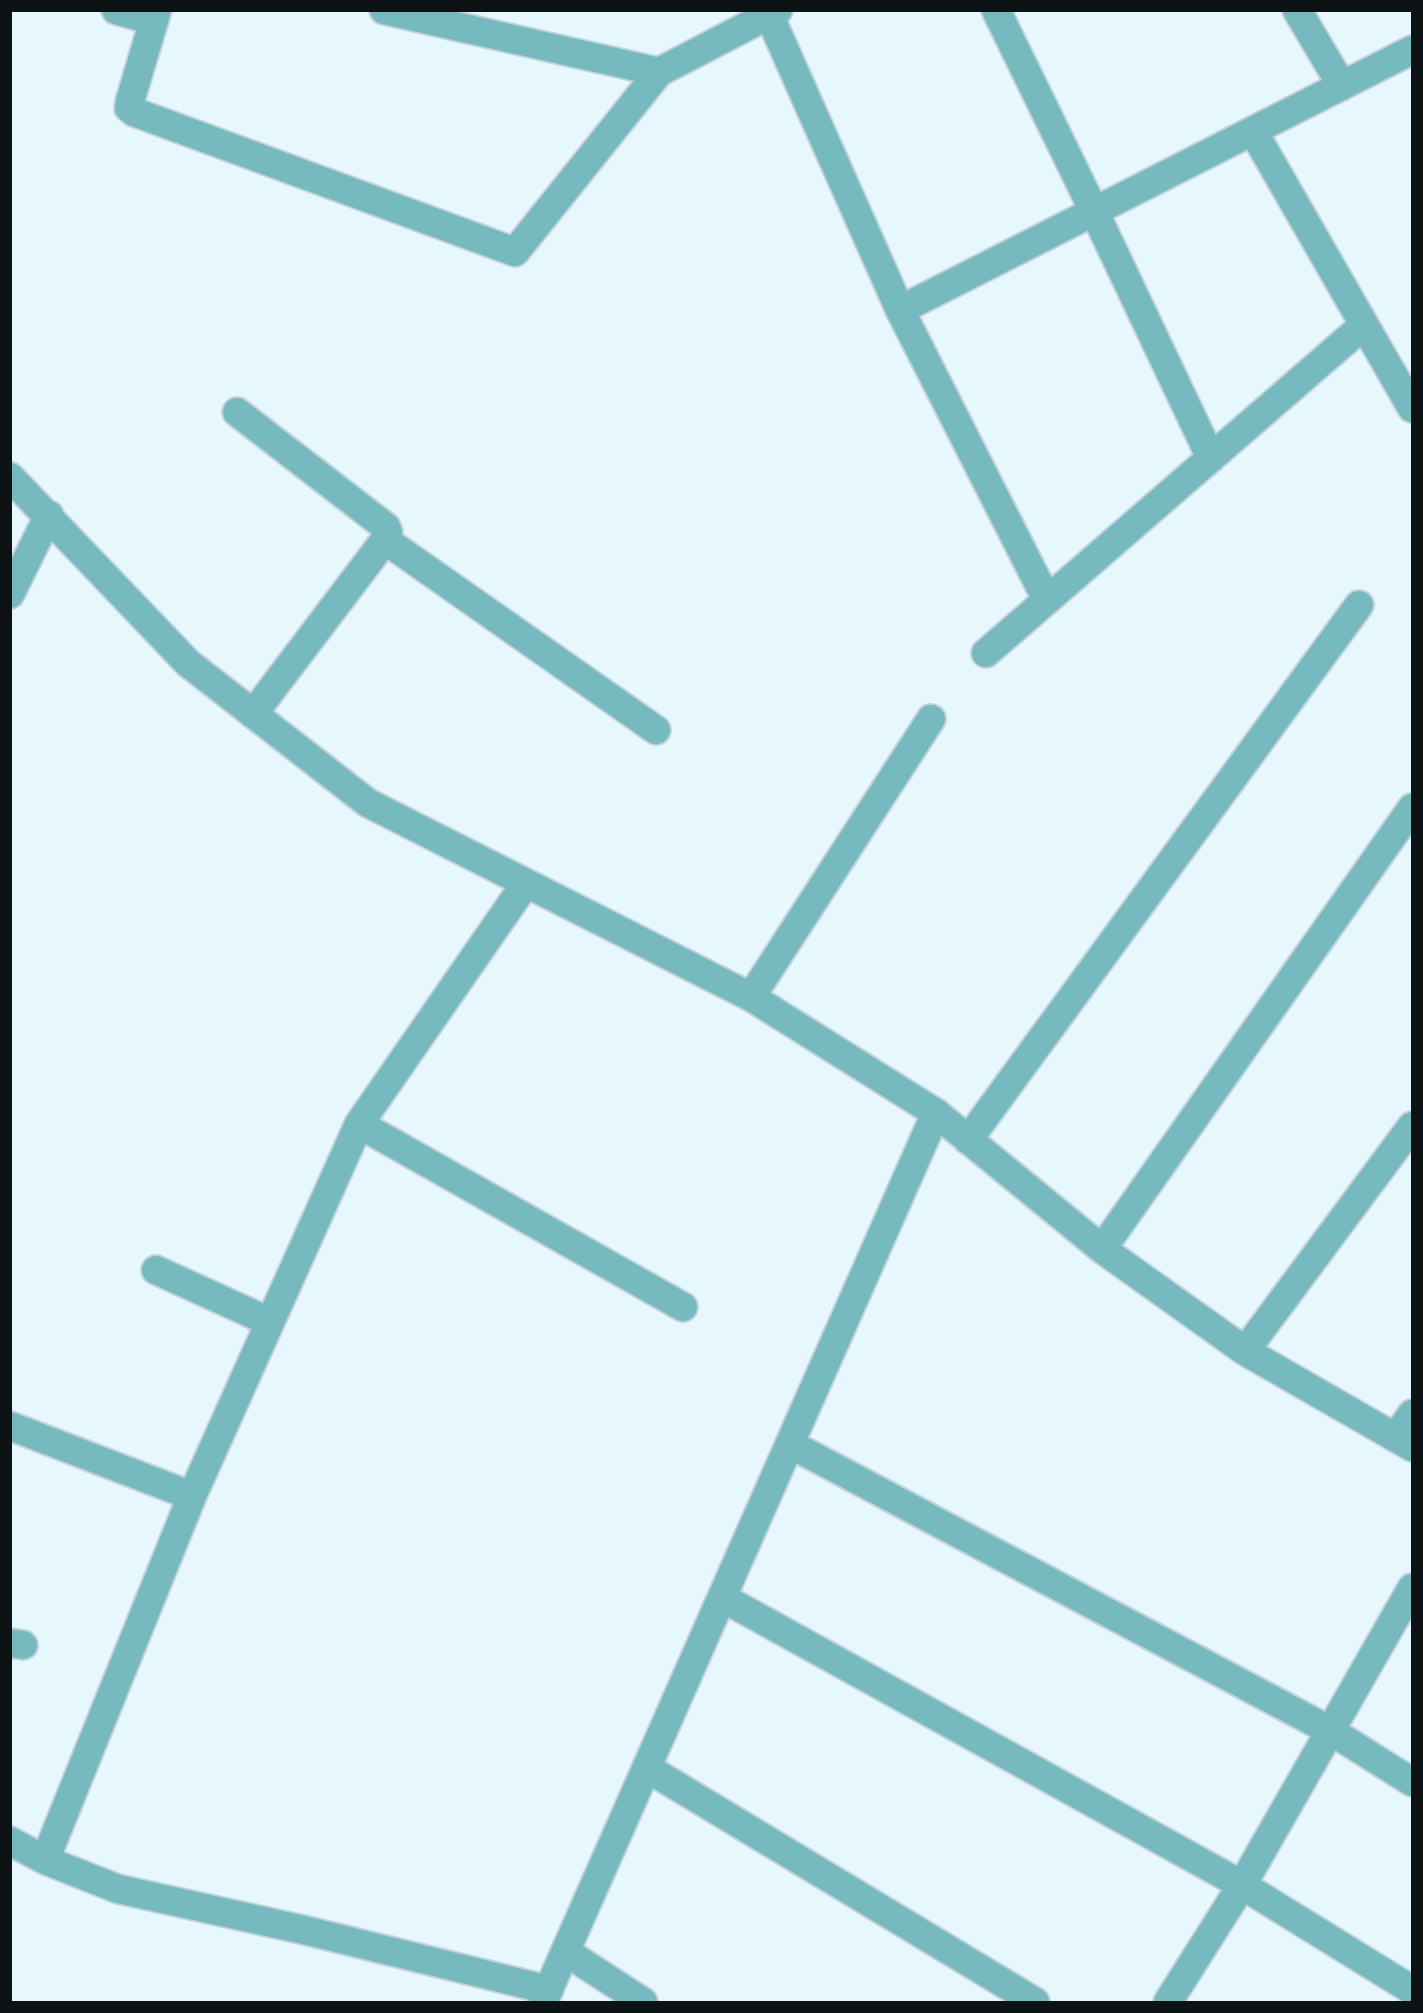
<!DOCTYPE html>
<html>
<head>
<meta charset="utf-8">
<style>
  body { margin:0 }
  #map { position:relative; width:1423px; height:2013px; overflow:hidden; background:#e6f7fe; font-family:"Golos Text",sans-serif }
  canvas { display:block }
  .frame { position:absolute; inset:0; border:12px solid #0d1315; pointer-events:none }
</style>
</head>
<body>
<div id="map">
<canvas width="1423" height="2013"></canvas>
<div class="frame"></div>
</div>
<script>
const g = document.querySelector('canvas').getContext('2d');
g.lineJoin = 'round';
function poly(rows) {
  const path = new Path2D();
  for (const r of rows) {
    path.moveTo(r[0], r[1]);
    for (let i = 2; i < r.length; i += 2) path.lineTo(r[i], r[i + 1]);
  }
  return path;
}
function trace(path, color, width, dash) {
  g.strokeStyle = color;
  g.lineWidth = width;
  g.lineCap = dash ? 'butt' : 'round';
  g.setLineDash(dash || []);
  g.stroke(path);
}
const minor = poly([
  [116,10,154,21],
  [157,10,130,101,129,108,134,112,515,252,659,72,778,10],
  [384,10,659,72],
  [996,10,1094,211,1211,458],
  [1297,10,1342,86],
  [770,17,900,310,1047,600],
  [1253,131,1412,408],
  [900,310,1412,50],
  [237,412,386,527,388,532,385,540,253,714],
  [10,477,188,663,368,803,751,997,936,1113,1102,1249,1245,1351,1412,1447],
  [385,540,656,730],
  [10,594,49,515],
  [986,653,1364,325],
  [751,997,931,719],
  [359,1124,683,1307],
  [968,1140,1359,605],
  [1102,1249,1412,808],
  [156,1270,270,1322],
  [1245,1351,1412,1126],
  [10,1426,192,1496],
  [1396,1437,1412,1414],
  [790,1444,1331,1731,1412,1782],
  [723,1598,1242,1885,1412,1990],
  [10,1643,23,1645],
  [647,1768,1035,2002],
  [10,1841,45,1860,118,1889,304,1930,549,1990],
  [45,1860,192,1496,359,1124,526,883],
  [566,1952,643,2002],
  [543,2002,936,1113],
  [1168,2002,1242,1885,1412,1588]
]);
trace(minor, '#c3d3d9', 32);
trace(minor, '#76b9bf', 28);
</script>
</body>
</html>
